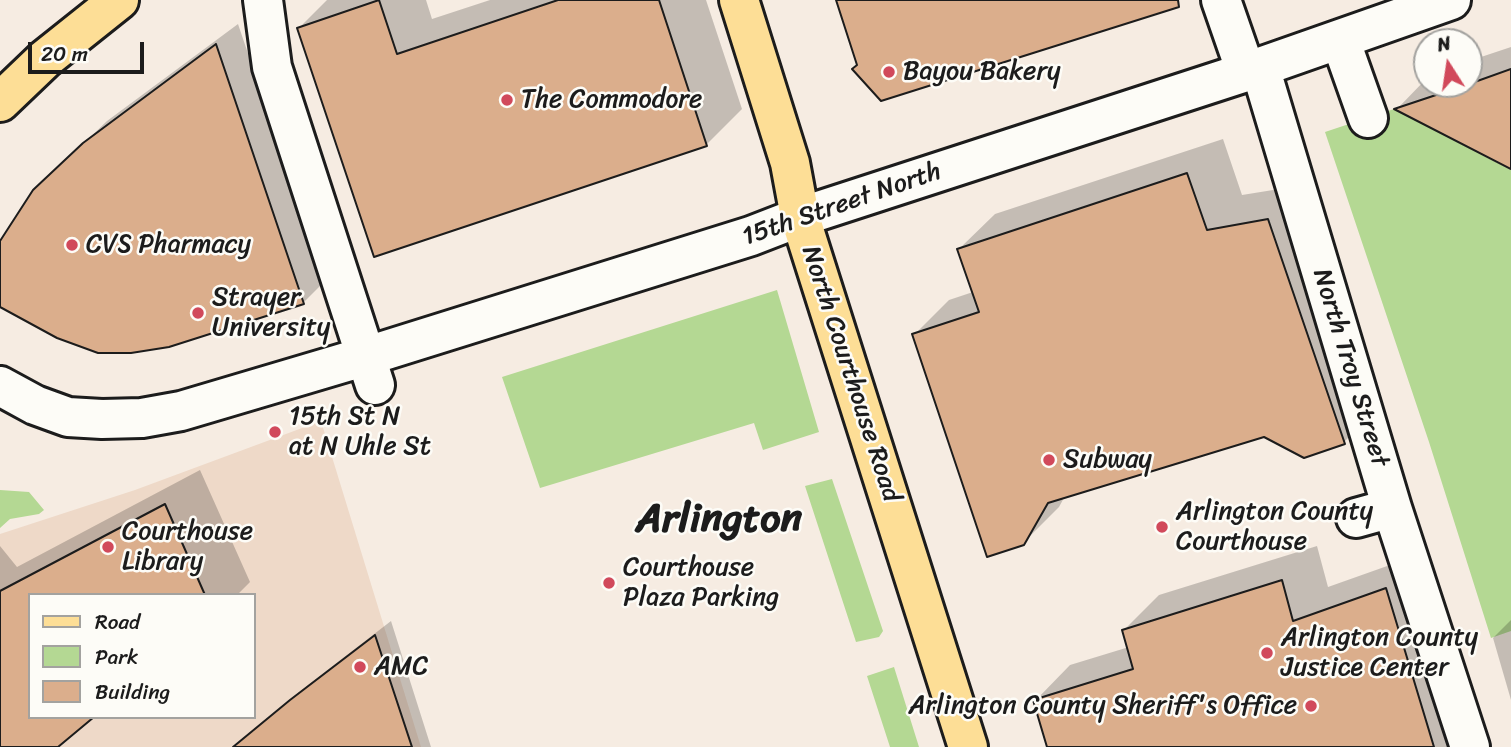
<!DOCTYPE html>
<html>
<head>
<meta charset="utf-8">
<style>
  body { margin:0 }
  #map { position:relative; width:1511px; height:747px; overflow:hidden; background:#f6ece2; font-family:Sriracha,sans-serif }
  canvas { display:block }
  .legend { position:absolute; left:28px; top:593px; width:228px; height:126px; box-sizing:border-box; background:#fdfcf7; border:2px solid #a3a29f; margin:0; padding:9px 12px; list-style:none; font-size:21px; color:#1c1c1c }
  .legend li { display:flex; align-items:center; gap:14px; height:35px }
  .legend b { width:35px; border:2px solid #a3a29f }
  .north { position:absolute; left:1413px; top:28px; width:70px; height:70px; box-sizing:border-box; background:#fdfcf7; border:2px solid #a3a29f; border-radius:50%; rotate:348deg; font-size:19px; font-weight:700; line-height:28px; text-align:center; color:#1c1c1c }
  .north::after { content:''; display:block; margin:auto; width:24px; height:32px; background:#d1495b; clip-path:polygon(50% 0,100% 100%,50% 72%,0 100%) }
  .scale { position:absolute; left:28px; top:42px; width:116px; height:32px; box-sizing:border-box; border:4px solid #1c1c1c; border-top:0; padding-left:9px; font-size:21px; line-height:24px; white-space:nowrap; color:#1c1c1c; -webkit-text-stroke:5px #fdfcf7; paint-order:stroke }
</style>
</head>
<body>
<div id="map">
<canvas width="1511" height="747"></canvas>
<ul class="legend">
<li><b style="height:9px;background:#fdde96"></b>Road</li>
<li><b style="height:19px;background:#b4d893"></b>Park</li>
<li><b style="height:19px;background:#dbae8c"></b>Building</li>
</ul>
<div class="north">N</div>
<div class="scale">20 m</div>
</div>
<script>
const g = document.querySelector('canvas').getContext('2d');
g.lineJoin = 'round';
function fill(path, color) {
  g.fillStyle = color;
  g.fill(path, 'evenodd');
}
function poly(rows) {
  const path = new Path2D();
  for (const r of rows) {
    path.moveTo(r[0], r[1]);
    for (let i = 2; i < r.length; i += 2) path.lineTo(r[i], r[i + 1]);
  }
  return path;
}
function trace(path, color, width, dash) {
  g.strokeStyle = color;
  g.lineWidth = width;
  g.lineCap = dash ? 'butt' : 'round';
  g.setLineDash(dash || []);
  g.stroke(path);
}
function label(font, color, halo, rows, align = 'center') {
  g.font = font + ' Sriracha,sans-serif';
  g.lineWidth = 5;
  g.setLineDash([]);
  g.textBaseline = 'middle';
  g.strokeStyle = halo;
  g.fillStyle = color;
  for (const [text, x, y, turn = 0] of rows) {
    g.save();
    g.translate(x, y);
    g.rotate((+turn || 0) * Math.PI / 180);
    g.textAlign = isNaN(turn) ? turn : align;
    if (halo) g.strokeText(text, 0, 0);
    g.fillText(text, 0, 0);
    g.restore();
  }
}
fill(poly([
  [321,421,421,747,0,747,0,534,135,490],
  [30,595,254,595,254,717,30,717]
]), '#eed9c8');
fill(poly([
  [1394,109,1511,170,1511,631,1491,638,1429,442,1325,132],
  [777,290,819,432,763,450,754,423,540,488,502,377],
  [832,479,883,631,879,637,856,642,805,486],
  [0,490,29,492,44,510,39,514,10,519,0,528],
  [894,667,919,747,890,747,867,676]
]), '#b4d893');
fill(poly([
  [327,0,426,0,432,19,490,0,706,0,742,109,706,145,299,28],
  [238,24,325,281,303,303,0,303,0,245,58,168,107,121],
  [1511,47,1511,168,1397,109,1427,78,1427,84,1469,84,1469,61],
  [1223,139,1242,195,1304,185,1379,407,1344,442,1265,435,1065,496,1059,507,1023,543,914,335,949,300,973,292,959,249,995,214],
  [200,470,250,582,237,595,30,595,30,717,55,747,0,747,0,546,17,567],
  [1317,546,1328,587,1421,554,1476,747,1049,747,1035,701,1070,665,1129,647,1124,630,1159,595],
  [1511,620,1511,700,1493,638],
  [391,621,431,747,233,747,308,685]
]), '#0003');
const building = poly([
  [379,0,397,54,558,0,659,0,707,146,374,257,297,28,379,0],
  [836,0,1178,0,1179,7,881,101,852,69,857,65,836,0],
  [216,44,304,304,169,347,131,353,98,353,57,338,0,307,0,241,33,190,83,143,216,44],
  [1511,69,1511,169,1394,109,1469,84,1511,69],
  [1187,173,1207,230,1268,219,1345,444,1304,458,1264,437,1048,503,1024,545,987,557,912,334,979,312,957,249,1187,173],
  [165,504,205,595,30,595,30,717,94,717,58,747,0,747,0,591,165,504],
  [1282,580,1293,621,1386,588,1434,747,1047,747,1033,700,1133,669,1122,630,1282,580],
  [375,635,412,747,233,747,290,700,375,635]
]);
fill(building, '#dbae8c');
trace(building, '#1c1c1c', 2);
const minor = poly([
  [263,0,272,67,375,385],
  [1221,0,1246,72],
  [1340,39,1368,118],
  [1260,67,1392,508,1470,747],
  [0,386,35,405,68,417,102,419,142,418,181,411,380,352,751,236,800,217,1246,72,1451,0],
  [1356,518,1392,508]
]);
const major = poly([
  [739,0,790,163,800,217,968,747],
  [0,102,45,59,119,0]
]);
trace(minor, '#1c1c1c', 44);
trace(major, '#1c1c1c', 44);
trace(minor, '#fdfcf7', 38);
trace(major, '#fdde96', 38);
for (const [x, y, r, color] of [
  [889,72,7,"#d1495b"],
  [507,100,7,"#d1495b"],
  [72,245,7,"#d1495b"],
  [198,313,7,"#d1495b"],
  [275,432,7,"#d1495b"],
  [1049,460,7,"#d1495b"],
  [1162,527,7,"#d1495b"],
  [108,547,7,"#d1495b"],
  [609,583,7,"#d1495b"],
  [1267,653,7,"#d1495b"],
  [360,667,7,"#d1495b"],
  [1311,706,7,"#d1495b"]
]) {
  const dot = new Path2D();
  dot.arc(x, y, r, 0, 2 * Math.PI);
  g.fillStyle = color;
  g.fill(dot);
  trace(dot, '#fdfcf7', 2.5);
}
label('26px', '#1c1c1c', '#fdfcf7', [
  ["Bayou Bakery",903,72],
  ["The Commodore",521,100],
  ["CVS Pharmacy",86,245],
  ["Strayer",212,298],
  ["University",212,328],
  ["15th St N",289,417],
  ["at N Uhle St",289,447],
  ["Subway",1063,460],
  ["Arlington County",1176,512],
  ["Courthouse",1176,542],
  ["Courthouse",122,532],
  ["Library",122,562],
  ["Courthouse",623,568],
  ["Plaza Parking",623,598],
  ["Arlington County",1281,638],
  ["Justice Center",1281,668],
  ["AMC",374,667],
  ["Arlington County Sheriff's Office",1297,706,"right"]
], 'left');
label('26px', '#1c1c1c', '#fdfcf7', [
  ["15th Street North",842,205,-19],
  ["North Troy Street",1350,368,73],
  ["North Courthouse Road",850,374,72]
]);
label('bold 40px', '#1c1c1c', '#fdfcf7', [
  ["Arlington",719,521]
]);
</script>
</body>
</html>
